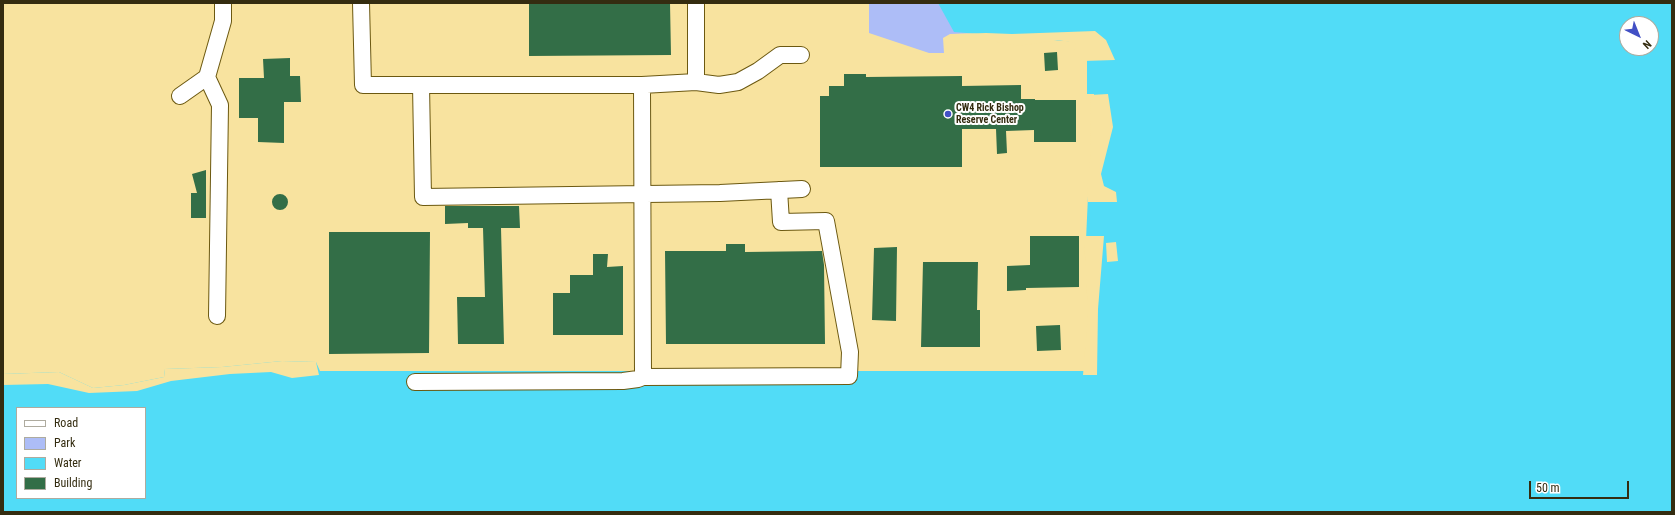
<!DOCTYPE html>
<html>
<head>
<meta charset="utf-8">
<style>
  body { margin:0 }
  #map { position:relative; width:1675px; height:515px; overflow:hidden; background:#f8e39f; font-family:"Roboto Condensed",sans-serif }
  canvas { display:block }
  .frame { position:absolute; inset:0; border:4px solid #342c10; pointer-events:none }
  .legend { position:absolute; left:16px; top:407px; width:130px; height:92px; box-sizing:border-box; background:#fff; border:1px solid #aeab9f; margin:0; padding:5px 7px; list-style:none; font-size:12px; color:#342c10 }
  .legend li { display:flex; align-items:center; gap:8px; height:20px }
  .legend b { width:20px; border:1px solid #aeab9f }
  .north { position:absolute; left:1619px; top:16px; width:40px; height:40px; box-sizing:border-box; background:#fff; border:1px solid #aeab9f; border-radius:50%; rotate:137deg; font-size:11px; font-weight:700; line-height:16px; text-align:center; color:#342c10 }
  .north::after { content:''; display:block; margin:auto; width:14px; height:18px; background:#4250c5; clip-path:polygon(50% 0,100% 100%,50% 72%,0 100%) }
  .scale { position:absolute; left:1529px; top:481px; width:100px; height:18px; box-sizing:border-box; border:2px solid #342c10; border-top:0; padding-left:5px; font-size:12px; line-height:14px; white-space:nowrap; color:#342c10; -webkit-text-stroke:3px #fff; paint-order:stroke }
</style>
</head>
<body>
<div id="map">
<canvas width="1675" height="515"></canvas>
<div class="frame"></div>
<ul class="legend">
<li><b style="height:5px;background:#fff"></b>Road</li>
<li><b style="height:11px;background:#adbdf7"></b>Park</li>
<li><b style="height:11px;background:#51dcf7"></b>Water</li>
<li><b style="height:11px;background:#336e47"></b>Building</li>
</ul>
<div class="north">N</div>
<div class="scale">50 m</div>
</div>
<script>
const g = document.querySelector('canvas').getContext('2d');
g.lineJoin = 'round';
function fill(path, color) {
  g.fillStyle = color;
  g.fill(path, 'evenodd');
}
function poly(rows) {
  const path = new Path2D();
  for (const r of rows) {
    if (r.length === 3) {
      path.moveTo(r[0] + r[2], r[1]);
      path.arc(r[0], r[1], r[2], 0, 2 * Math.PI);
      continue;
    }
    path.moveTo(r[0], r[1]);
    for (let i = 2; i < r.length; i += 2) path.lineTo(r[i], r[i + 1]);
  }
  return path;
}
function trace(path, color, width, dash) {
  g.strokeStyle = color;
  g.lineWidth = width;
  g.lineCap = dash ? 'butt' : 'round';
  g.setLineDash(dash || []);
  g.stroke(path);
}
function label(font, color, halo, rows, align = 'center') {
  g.font = font + ' "Roboto Condensed",sans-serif';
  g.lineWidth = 4;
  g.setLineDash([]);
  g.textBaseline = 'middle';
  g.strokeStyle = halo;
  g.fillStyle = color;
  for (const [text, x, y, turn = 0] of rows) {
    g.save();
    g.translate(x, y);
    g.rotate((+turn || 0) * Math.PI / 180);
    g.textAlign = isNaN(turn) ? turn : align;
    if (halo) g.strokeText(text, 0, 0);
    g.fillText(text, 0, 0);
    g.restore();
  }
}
fill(poly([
  [1108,3,986,33,950,34,943,38,944,53,929,53,869,33,869,3]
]), '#adbdf7');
fill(poly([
  [938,3,1672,3,1672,512,3,512,3,374,59,372,93,388,124,385,164,377,165,369,222,367,282,361,316,362,320,371,1086,371,1090,314,1086,240,1088,196,1092,161,1094,94,1087,94,1087,60,1075,54,1078,42,954,32],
  [1627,24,1651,24,1651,48,1627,48],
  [17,408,145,408,145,498,17,498]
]), '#51dcf7');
fill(poly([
  [1095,31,1106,40,1115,60,1083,61,1074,55,1076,43,1057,40,1019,46,954,34,986,33,1012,34],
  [1108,94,1113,127,1101,174,1104,186,1116,192,1117,202,1088,202,1087,191,1090,160,1091,96,1090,95],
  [1084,236,1104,236,1098,309,1097,375,1083,375,1088,314],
  [1116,242,1118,261,1107,262,1106,243],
  [282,361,316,362,319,375,292,378,271,372,230,374,171,381,137,391,89,393,48,384,3,385,3,374,59,372,93,388,124,385,164,377,165,369,222,367]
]), '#f8e39f');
fill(poly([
  [529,3,670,3,671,55,529,56],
  [1057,52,1058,70,1045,71,1044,53],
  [290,58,290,76,300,76,301,102,284,102,284,143,258,142,258,118,239,118,239,78,264,78,263,59],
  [844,74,866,74,866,77,962,76,962,86,1021,85,1021,99,1035,99,1035,100,1076,100,1076,142,1034,142,1034,130,1006,131,1007,153,997,154,996,129,962,129,962,167,820,167,820,96,829,96,829,86,844,86],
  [206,170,206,218,191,218,191,193,197,193,192,174],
  [280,202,8],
  [445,206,519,206,520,228,501,228,504,344,458,344,457,297,485,297,483,228,468,228,468,223,445,224],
  [329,232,430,232,429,353,329,354],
  [1030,236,1079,236,1079,287,1026,288,1026,290,1007,291,1007,266,1030,265],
  [726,244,745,244,745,252,822,251,824,265,825,344,666,344,665,251,726,251],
  [897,247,896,321,872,320,874,248],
  [593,254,608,254,607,267,623,266,623,335,553,335,553,293,570,293,570,275,593,275],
  [923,262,978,262,977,310,980,310,980,347,921,347],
  [1060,325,1061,350,1037,351,1036,326]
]), '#336e47');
const minor = poly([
  [361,3,363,85,642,85,696,82,719,85,738,82,758,71,780,55,801,55],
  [207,77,220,105,217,316],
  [696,82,696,3],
  [421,85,423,197,720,193,802,189],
  [642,85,643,377,849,376,850,352,826,221,781,222,779,190],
  [180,96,207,77,223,21,223,3],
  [415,382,623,381,638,379,643,377]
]);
trace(minor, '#6c5911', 18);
trace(minor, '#fff', 16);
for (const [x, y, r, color] of [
  [948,114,4,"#4250c5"]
]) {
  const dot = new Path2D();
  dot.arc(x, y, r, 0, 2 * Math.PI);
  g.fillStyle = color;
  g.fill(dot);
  trace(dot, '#fff', 1.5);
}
label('bold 10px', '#342c10', '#fff', [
  ["CW4 Rick Bishop",956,108],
  ["Reserve Center",956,120]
], 'left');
</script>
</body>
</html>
